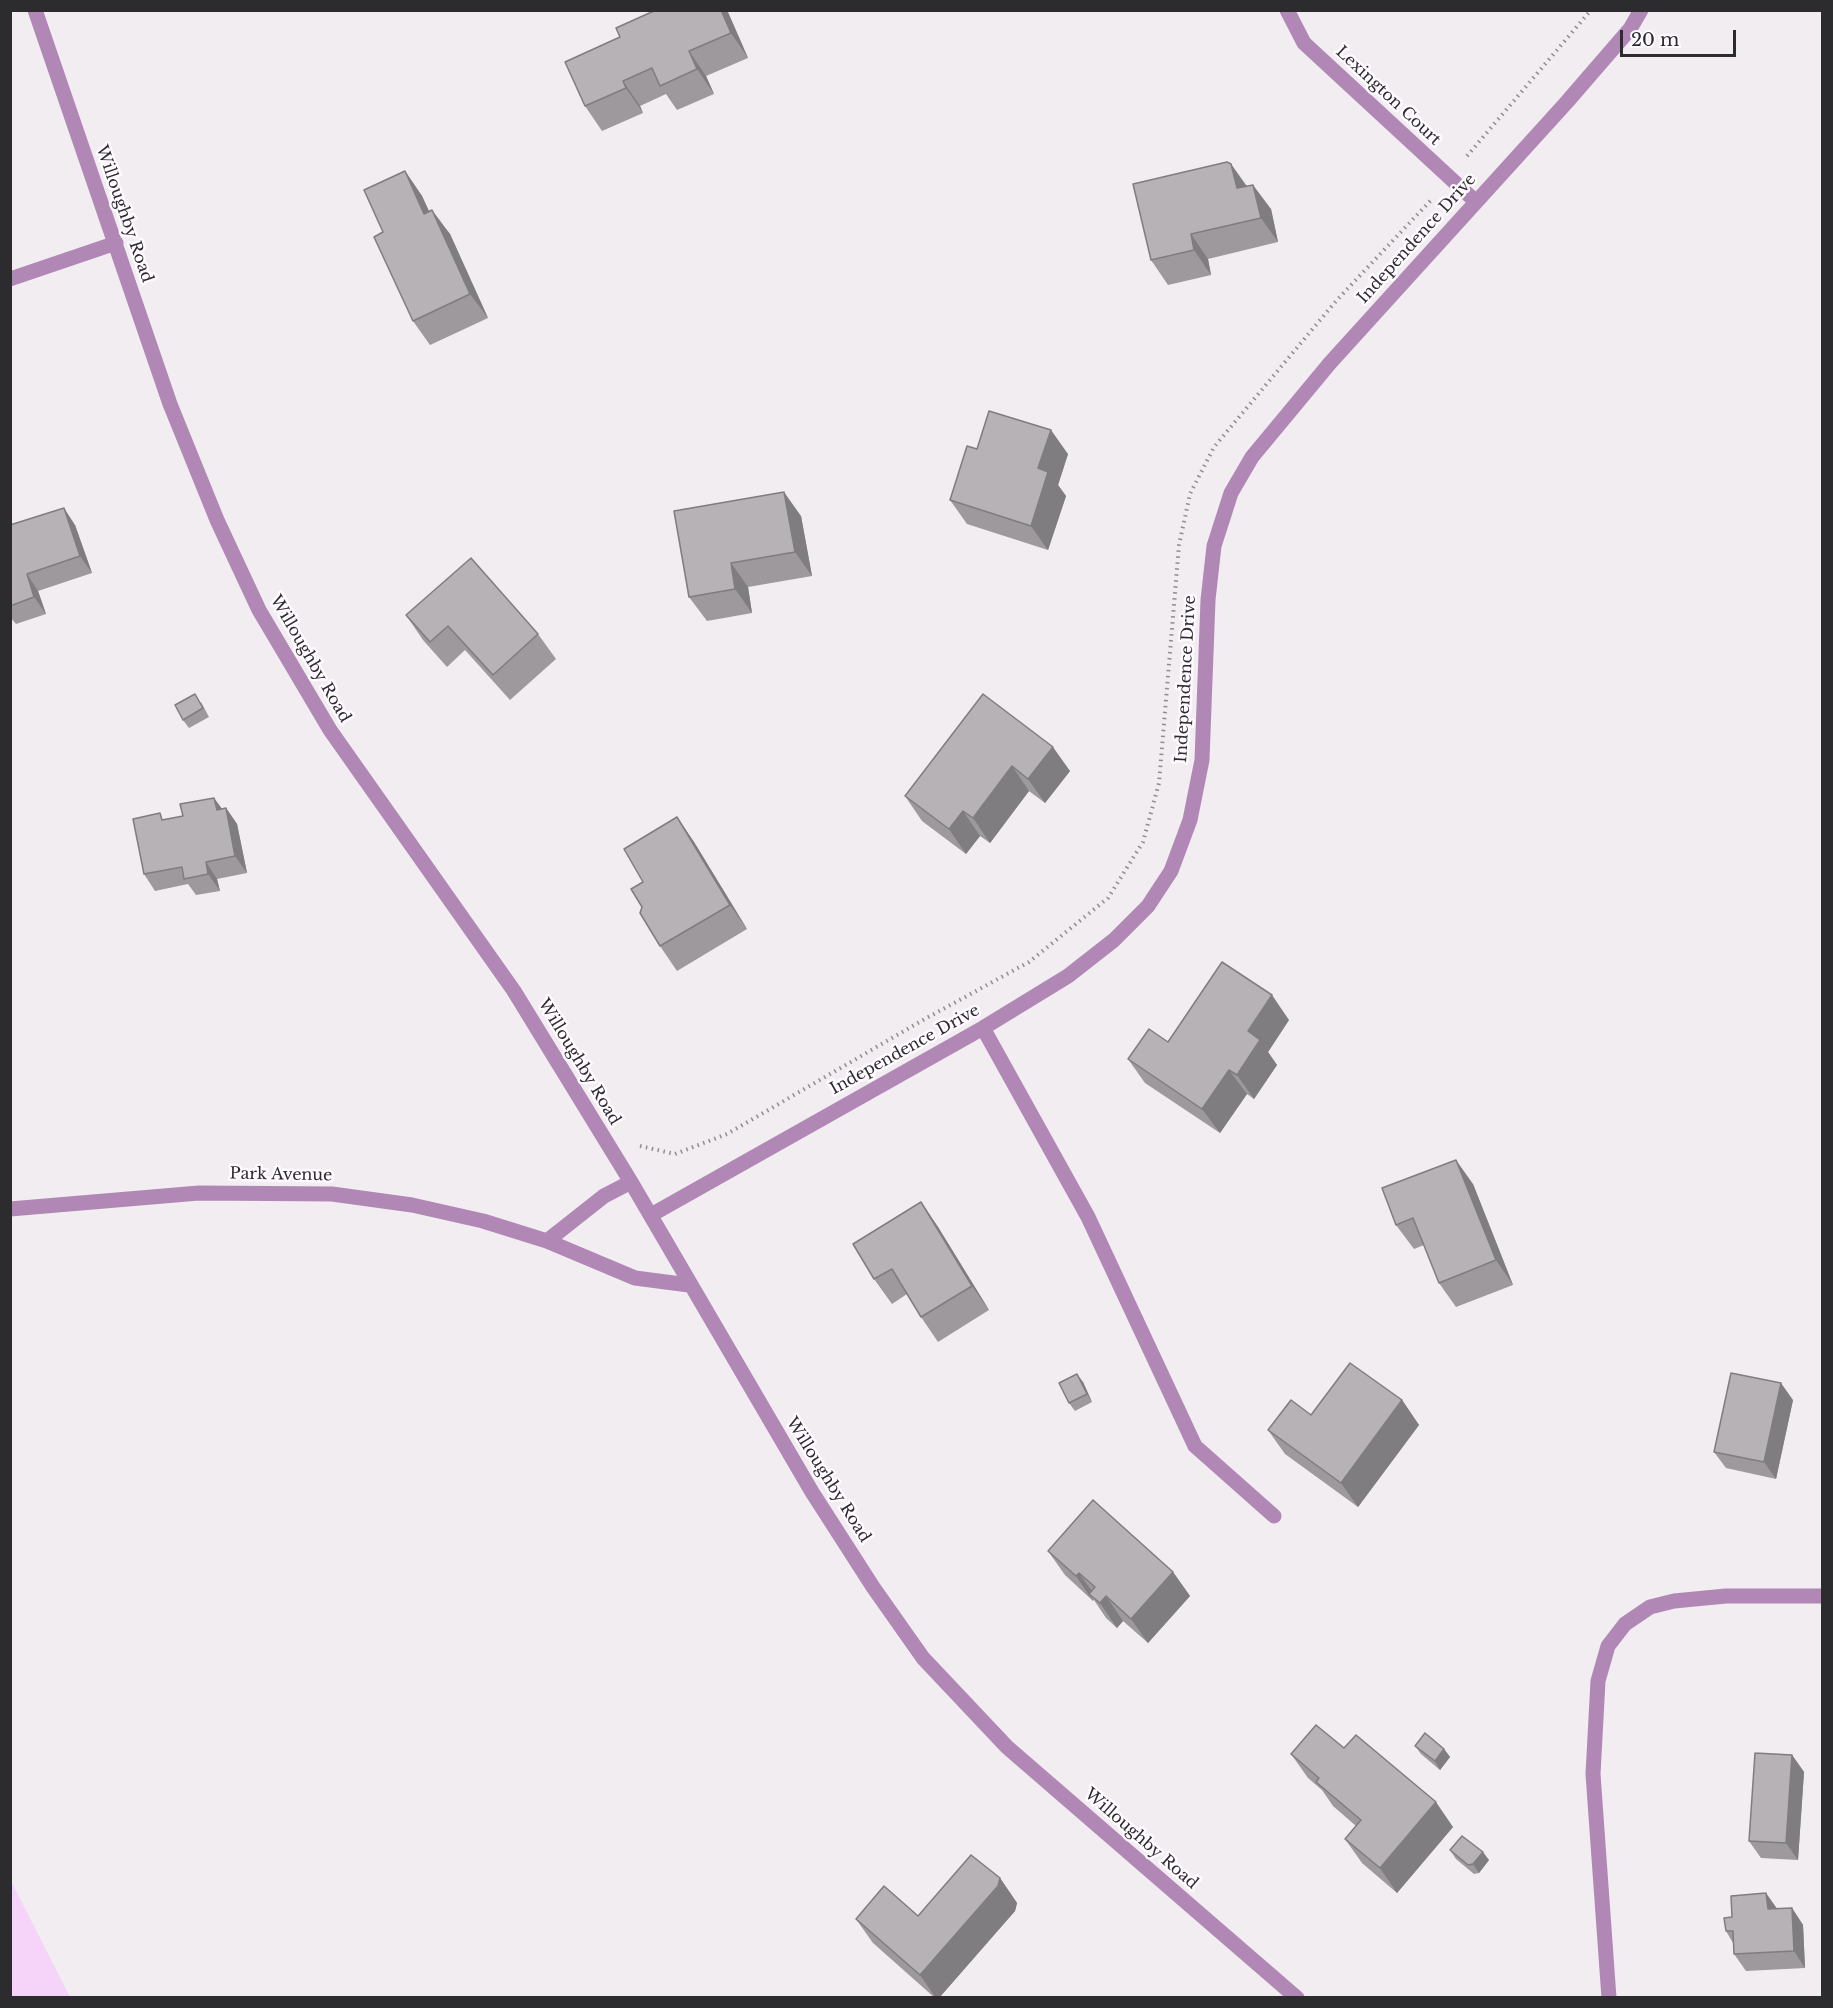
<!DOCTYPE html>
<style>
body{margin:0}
#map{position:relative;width:1833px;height:2008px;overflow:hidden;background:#f1edf1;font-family:"Libre Baskerville",serif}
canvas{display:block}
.frame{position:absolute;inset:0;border:12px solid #2c2b2d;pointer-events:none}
.scale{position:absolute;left:1620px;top:30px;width:116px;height:27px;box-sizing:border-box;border:3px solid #2c2b2d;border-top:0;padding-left:8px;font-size:18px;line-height:21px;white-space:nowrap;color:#2c2b2d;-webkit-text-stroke:4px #fefaff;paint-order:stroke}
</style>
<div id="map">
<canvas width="1833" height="2008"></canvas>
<div class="frame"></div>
<div class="scale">20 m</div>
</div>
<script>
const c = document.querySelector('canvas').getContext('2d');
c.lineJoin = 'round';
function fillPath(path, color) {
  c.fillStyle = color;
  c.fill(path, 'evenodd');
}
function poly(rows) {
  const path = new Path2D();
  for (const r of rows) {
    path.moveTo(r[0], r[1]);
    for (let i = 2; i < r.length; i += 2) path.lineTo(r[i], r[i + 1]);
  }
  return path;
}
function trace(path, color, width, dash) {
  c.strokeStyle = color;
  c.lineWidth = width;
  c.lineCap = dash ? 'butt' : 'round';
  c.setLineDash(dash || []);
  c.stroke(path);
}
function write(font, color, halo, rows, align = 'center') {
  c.font = font + ' "Libre Baskerville",serif';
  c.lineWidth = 5;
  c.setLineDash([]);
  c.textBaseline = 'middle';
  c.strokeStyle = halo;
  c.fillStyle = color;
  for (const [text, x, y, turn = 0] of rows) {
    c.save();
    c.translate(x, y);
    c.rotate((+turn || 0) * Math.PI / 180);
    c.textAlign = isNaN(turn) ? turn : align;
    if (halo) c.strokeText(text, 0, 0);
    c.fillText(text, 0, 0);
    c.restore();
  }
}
fillPath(poly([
 [11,1881,70,1997,11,1997]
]), '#f6d3f9');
trace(poly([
 [1467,156,1591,10],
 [640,1146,675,1154,727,1134,923,1020,1029,962,1108,898,1143,842,1159,783,1179,545,1190,494,1214,447,1336,301,1432,199]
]), '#908d90', 4, [1.5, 4.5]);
trace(poly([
 [35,10,170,404,217,520,259,610,330,730,514,991,631,1182,812,1492,873,1587,923,1658,1007,1747,1297,1998],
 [1287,10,1304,43,1475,201],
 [10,279,116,243],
 [983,1028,1088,1217,1195,1446,1274,1516],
 [10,1209,199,1193,332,1194,412,1205,483,1221,547,1241,635,1278,689,1285],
 [651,1215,983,1028,1068,976,1114,940,1148,906,1171,871,1190,820,1202,760,1208,600,1214,546,1231,493,1252,457,1330,363,1566,103,1630,29,1641,10],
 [547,1241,604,1196,631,1182],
 [1609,1998,1593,1774,1598,1681,1608,1646,1625,1624,1650,1607,1674,1601,1726,1596,1822,1596]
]), '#b188b5', 15);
fillPath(poly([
 [656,10,727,10,748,58,706,76,714,94,677,110,666,94,640,106,643,113,602,131,585,106,620,37],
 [1231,164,1247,186,1271,209,1278,242,1208,259,1211,275,1168,285,1151,260],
 [405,171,422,196,429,211,450,234,488,318,430,345,413,321,383,232],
 [977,449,1068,454,1058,485,1066,496,1048,550,967,524,950,500],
 [674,511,801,516,812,576,748,587,752,613,707,621,689,597],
 [10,525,75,525,92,573,38,591,46,614,16,624,10,617],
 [406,615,538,634,556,659,510,700,465,650,447,667,423,640],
 [983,694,1070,771,1045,803,1029,791,990,843,980,836,966,854,922,821,905,796],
 [201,702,209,717,189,728,183,720],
 [226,808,237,824,247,873,217,879,220,891,196,895,188,884,155,891,144,874,165,820],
 [677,817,694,842,747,929,677,971,660,946,642,907,643,882],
 [1289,1020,1268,1052,1277,1065,1254,1099,1247,1094,1220,1133,1145,1083,1128,1059,1168,1042],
 [1473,1184,1513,1285,1456,1307,1439,1283,1424,1245,1414,1249,1396,1225],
 [921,1202,938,1227,989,1310,938,1342,921,1317,907,1294,892,1304,874,1279],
 [1083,1382,1092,1402,1075,1411,1069,1403],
 [1402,1400,1419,1425,1358,1507,1285,1454,1268,1430,1311,1415],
 [1793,1400,1776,1479,1726,1468,1714,1452],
 [1048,1551,1173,1572,1190,1596,1148,1643,1123,1621,1117,1628,1106,1618,1094,1600,1093,1601,1065,1575],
 [1415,1746,1444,1749,1450,1757,1440,1770,1421,1754],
 [1344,1748,1453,1827,1397,1893,1362,1863,1345,1839,1356,1826,1333,1806,1322,1790,1308,1778,1291,1754],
 [1792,1755,1804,1772,1798,1860,1761,1858,1749,1841],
 [1450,1850,1489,1860,1479,1873,1474,1874,1456,1859],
 [1000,1878,1017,1903,1015,1911,939,1998,935,1998,873,1943,856,1919,918,1916],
 [1792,1908,1803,1925,1805,1968,1746,1971,1734,1954,1733,1943,1726,1931,1777,1909]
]), '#9d999d');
fillPath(poly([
 [721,10,727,10,748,58,731,33],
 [689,51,706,76,714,94,697,69],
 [623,81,640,106,643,113,626,88],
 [1231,164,1248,189,1237,188],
 [405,171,422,196,441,238,424,214],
 [1253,185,1271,209,1278,242,1261,218],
 [432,210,450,234,488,318,470,294],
 [1191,234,1208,259,1211,275,1194,250],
 [1051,430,1068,454,1058,485,1066,496,1048,550,1031,526,1038,468],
 [784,492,801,516,812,576,795,552],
 [64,508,75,525,92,573,80,556],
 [731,563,748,587,752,613,735,589],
 [27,574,38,591,46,614,34,597],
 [1053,747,1070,771,1045,803,1028,779],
 [1012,766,1029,791,990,843,973,818],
 [214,798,226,814,217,810],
 [226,808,237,824,247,873,235,856],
 [963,811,980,836,966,854,949,829],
 [677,817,694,842,747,929,730,905],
 [206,862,217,879,220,891,208,874],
 [1272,995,1289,1020,1268,1052,1277,1065,1254,1099,1237,1075,1248,1031],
 [1229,1070,1247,1094,1220,1133,1202,1109],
 [1456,1160,1473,1184,1513,1285,1496,1260],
 [921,1202,938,1227,989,1310,972,1286],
 [1077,1374,1083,1382,1092,1402,1087,1394],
 [1781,1383,1793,1400,1776,1479,1764,1462],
 [1402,1400,1419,1425,1358,1507,1341,1483],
 [1173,1572,1190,1596,1148,1643,1131,1619],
 [1079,1573,1096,1597,1089,1594,1093,1601,1076,1576],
 [1106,1596,1123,1621,1117,1628,1100,1603],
 [1444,1749,1450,1757,1440,1770,1435,1761],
 [1792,1755,1804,1772,1798,1860,1786,1843],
 [1436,1802,1453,1827,1397,1893,1380,1868],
 [1483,1852,1489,1860,1479,1873,1473,1864],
 [1000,1878,1017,1903,1015,1911,939,1998,936,1998,920,1975],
 [1766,1893,1778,1910,1768,1909],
 [1792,1908,1803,1925,1805,1968,1794,1951]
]), '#7f7d7f');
const building = poly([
 [656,10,721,10,731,33,689,51,697,69,660,86,652,68,623,81,626,88,585,106,565,62,620,37,616,28,656,10],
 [1227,162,1231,164,1237,188,1253,185,1261,218,1191,234,1194,250,1151,260,1133,184,1227,162],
 [405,171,424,214,432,210,470,294,413,321,374,237,383,232,364,190,405,171],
 [989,411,1051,430,1038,468,1048,472,1031,526,950,500,967,446,977,449,989,411],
 [784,492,795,552,731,563,735,589,689,597,674,511,784,492],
 [64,508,80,556,27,574,34,597,10,606,10,525,64,508],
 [471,558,538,634,493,675,448,626,430,642,406,615,471,558],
 [195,694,203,708,183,720,175,705,195,694],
 [983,694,1053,747,1028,779,1012,766,973,818,963,811,949,829,905,796,983,694],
 [214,798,217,810,226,808,235,856,206,862,208,874,184,879,182,867,144,874,133,819,160,813,162,820,183,816,180,804,214,798],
 [677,817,730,905,660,946,640,913,642,907,631,889,643,882,624,849,677,817],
 [1222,962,1272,995,1248,1031,1260,1040,1237,1075,1229,1070,1202,1109,1128,1059,1149,1029,1168,1042,1222,962],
 [1456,1160,1496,1260,1439,1283,1413,1218,1396,1225,1382,1188,1456,1160],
 [921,1202,972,1286,921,1317,892,1269,874,1279,853,1244,921,1202],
 [1350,1363,1402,1400,1341,1483,1268,1430,1291,1400,1311,1415,1350,1363],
 [1731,1373,1781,1383,1764,1462,1714,1452,1731,1373],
 [1077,1374,1087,1394,1069,1403,1059,1383,1077,1374],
 [1093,1500,1173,1572,1131,1619,1106,1596,1100,1603,1089,1594,1095,1587,1079,1573,1076,1576,1048,1551,1093,1500],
 [1316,1725,1344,1748,1356,1735,1436,1802,1380,1868,1345,1839,1361,1820,1316,1782,1319,1778,1291,1754,1316,1725],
 [1425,1733,1444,1749,1435,1761,1415,1746,1425,1733],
 [1755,1753,1792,1755,1786,1843,1749,1841,1755,1753],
 [1462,1836,1483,1852,1473,1864,1468,1865,1450,1850,1462,1836],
 [971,1855,1000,1878,998,1886,920,1975,856,1919,884,1886,918,1916,971,1855],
 [1766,1893,1768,1909,1792,1908,1794,1951,1734,1954,1733,1931,1726,1931,1724,1918,1732,1917,1731,1896,1766,1893]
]);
fillPath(building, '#b6b2b6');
trace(building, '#7f7d7f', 1.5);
write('16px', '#2c2b2d', '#fefaff', [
 ["Lexington Court",1388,96,43],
 ["Willoughby Road",124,214,71],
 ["Independence Drive",1417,239,-48],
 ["Willoughby Road",310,659,60],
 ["Independence Drive",1186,679,-87],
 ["Independence Drive",905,1050,-29],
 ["Willoughby Road",579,1062,59],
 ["Park Avenue",281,1175,1],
 ["Willoughby Road",828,1480,58],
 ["Willoughby Road",1141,1839,41]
]);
</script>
